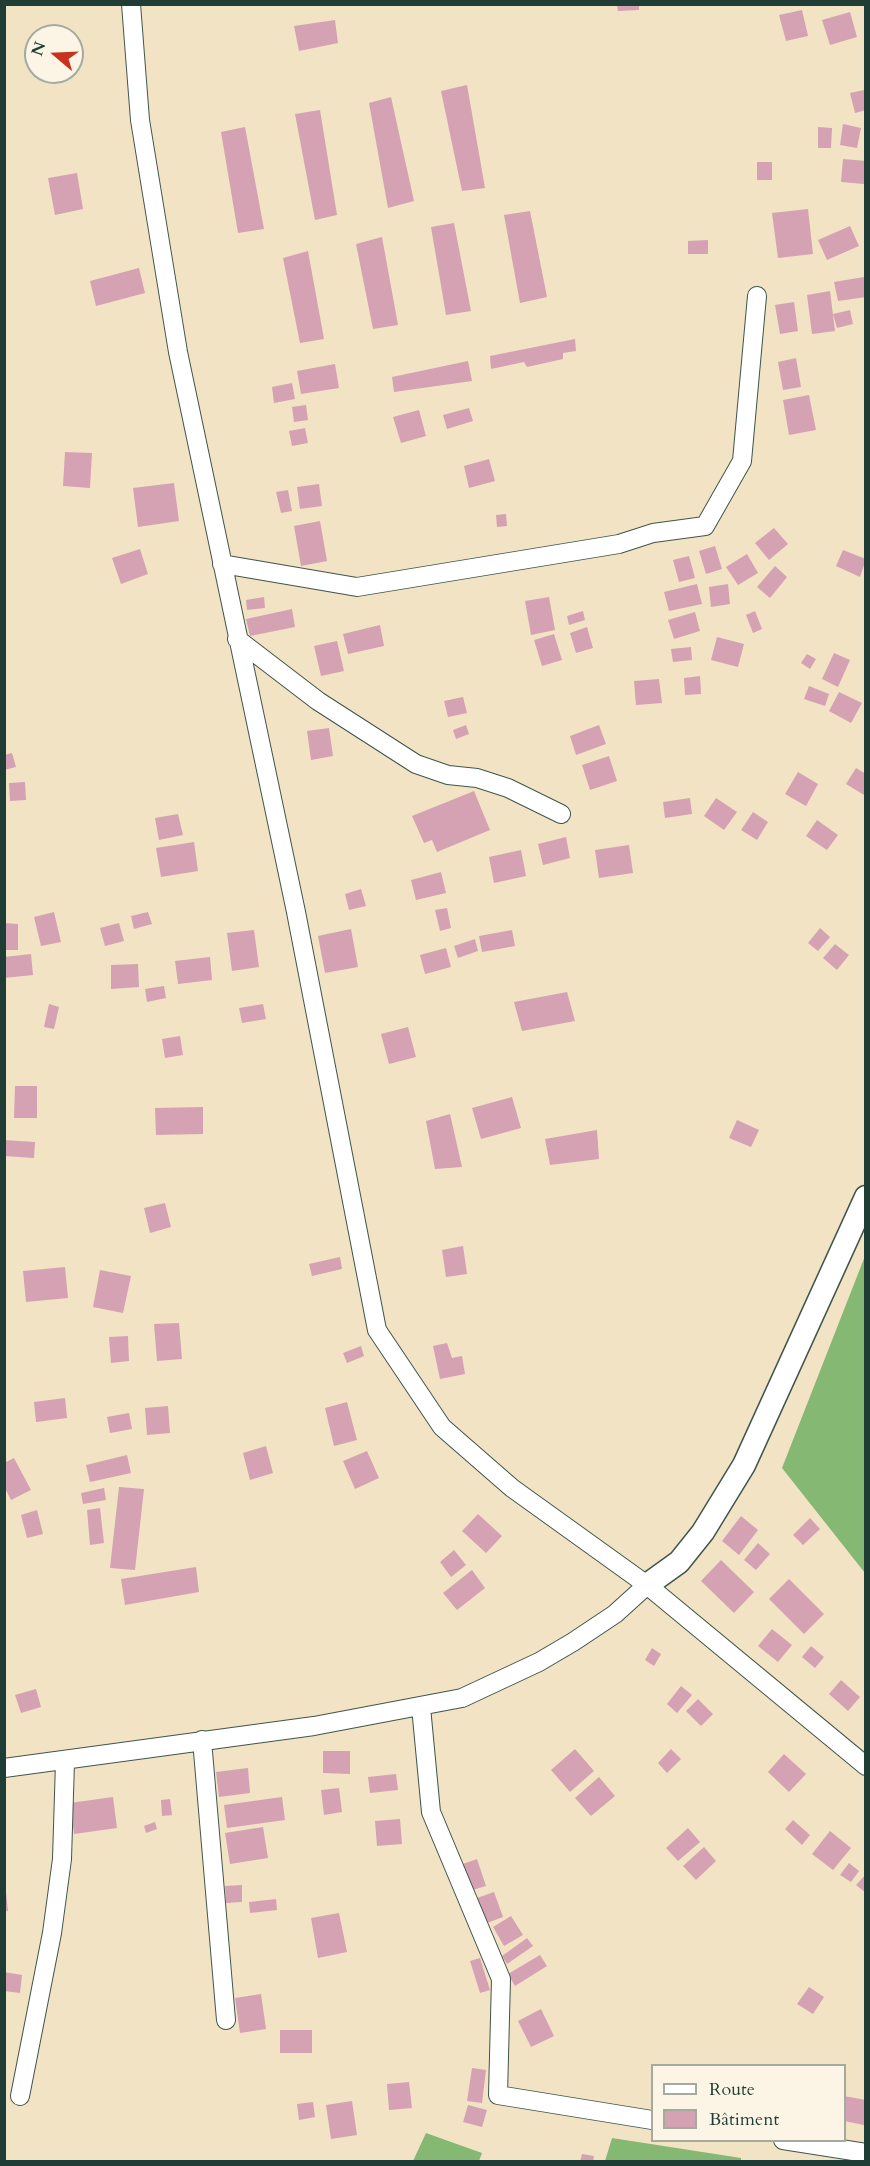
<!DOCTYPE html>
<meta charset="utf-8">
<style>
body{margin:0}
#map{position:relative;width:870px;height:2166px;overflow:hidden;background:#f2e3c5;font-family:Cardo,serif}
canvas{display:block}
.frame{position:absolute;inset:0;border:6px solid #1f3d34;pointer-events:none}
.legend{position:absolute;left:651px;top:2064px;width:195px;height:78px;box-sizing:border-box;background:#fcf5e5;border:2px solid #a4ab9e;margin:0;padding:8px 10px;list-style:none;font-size:18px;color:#1f3d34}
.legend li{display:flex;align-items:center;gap:12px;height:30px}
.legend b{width:30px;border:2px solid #a4ab9e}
.north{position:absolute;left:24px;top:24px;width:60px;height:60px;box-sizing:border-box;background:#fcf5e5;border:2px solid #a4ab9e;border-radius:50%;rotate:289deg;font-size:16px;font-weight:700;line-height:24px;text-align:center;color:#1f3d34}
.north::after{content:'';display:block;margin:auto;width:21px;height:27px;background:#c8321e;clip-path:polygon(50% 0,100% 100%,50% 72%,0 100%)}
</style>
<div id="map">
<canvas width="870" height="2166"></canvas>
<div class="frame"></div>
<ul class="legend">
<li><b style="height:8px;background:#fff"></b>Route</li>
<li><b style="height:16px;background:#d4a2b3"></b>Bâtiment</li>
</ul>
<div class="north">N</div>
</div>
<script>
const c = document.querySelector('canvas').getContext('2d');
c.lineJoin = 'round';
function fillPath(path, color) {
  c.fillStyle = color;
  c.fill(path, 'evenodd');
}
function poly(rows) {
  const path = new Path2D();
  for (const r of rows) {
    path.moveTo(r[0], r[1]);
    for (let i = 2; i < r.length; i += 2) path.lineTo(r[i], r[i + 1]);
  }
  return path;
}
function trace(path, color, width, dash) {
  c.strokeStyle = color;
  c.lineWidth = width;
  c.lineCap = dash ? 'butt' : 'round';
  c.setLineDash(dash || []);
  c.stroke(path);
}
fillPath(poly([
 [865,1256,865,1573,782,1468],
 [426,2133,482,2153,479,2161,413,2161],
 [612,2138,741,2158,741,2161,605,2161]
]), '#85b873');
fillPath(poly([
 [617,5,639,5,639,10,618,11],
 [802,10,808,36,786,41,779,15],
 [850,12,857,37,830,45,822,20],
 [335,20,338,43,299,51,294,26],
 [467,85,485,188,462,191,441,91],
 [864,90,866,110,855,113,850,93],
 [391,97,414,201,388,208,369,103],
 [320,110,337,215,315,220,295,114],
 [843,124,861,128,857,148,840,145],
 [245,127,264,229,238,233,221,132],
 [818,127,832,128,831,148,818,148],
 [843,159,866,161,864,184,841,182],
 [757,162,772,162,772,180,757,180],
 [77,173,83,209,55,215,48,178],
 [808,209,813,254,778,258,772,213],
 [530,211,547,297,520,303,504,215],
 [454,223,471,311,446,315,431,227],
 [850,226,859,246,827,260,818,240],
 [382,237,398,325,373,329,356,244],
 [708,240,708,254,688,254,688,241],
 [308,251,324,339,300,343,283,258],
 [139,268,145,293,96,306,90,281],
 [864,277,866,297,838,301,834,282],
 [830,291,835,331,812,334,807,295],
 [794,302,798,331,780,334,775,305],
 [850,310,853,324,837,328,833,314],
 [575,339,576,351,563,353,563,359,527,367,524,362,491,369,490,356],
 [796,358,801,387,783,390,778,362],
 [468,361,472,381,394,392,392,377],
 [335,364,339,388,301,394,297,371],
 [292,383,295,399,274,403,272,387],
 [809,395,816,430,789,435,783,400],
 [306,405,308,420,294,422,292,407],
 [469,408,473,421,447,429,443,415],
 [419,410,426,436,401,443,393,417],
 [305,428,308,443,292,446,289,431],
 [65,452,92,453,90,488,63,486],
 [489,459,495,481,469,488,464,466],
 [174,483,179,521,138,527,133,488],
 [319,484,322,506,300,509,297,487],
 [288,490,292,511,281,513,276,492],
 [506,514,507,526,497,527,496,515],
 [320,521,327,561,301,566,294,526],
 [774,528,788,544,769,560,755,543],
 [715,546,722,569,706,574,699,551],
 [140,549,148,574,121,584,112,558],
 [843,550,866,559,860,577,836,566],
 [747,554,758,573,738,585,726,567],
 [689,556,695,578,679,582,673,560],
 [775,566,787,577,770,598,757,587],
 [697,584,702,604,669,611,664,592],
 [728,584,730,604,711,607,709,587],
 [264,597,265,608,247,610,246,600],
 [549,597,555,630,531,635,525,601],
 [292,609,295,627,250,636,246,619],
 [583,611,585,620,569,625,567,616],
 [755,611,762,629,753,633,746,615],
 [695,612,700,631,674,639,668,620],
 [380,625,384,646,348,654,343,634],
 [587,627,593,648,576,653,570,633],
 [554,634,562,660,542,666,534,640],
 [717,637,744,644,738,667,711,660],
 [337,641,344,671,321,676,314,646],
 [691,647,692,660,673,662,671,649],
 [834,653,850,660,838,687,822,679],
 [807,654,816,659,810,669,801,663],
 [700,676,701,694,685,695,684,678],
 [659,679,662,703,636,705,634,681],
 [809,686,829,694,825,706,804,699],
 [839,692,862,703,851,723,829,711],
 [463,697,467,713,448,717,444,701],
 [466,725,469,734,456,739,453,730],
 [599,725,606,744,576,755,570,736],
 [329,728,333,756,311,760,307,731],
 [12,753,16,767,4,770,4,755],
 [609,756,617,781,590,790,582,765],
 [856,768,866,774,864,795,846,784],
 [798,772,818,784,806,806,785,794],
 [25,782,26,800,10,801,9,783],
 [474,791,490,830,437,852,432,840,424,843,412,816],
 [690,798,692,814,665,818,663,802],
 [716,798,737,812,724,830,704,816],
 [753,812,768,822,757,840,741,830],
 [178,814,183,835,159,840,155,818],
 [817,820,838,835,827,850,806,836],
 [566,837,570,858,543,865,538,844],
 [194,842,198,871,161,877,156,848],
 [629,845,633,873,599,878,595,850],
 [521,850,526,876,494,883,489,857],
 [441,872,446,893,416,900,411,880],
 [361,889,366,906,349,910,345,894],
 [447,908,451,928,440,931,435,910],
 [54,912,61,942,41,946,34,917],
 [148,912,152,924,134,929,131,916],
 [4,923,18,924,18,950,4,950],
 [119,923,124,941,105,946,100,928],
 [820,928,830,937,818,951,808,943],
 [351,929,358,967,325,973,318,936],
 [254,930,259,967,232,971,227,933],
 [512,930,515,946,482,952,479,936],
 [475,939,478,951,458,958,454,946],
 [835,944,849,955,837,970,823,958],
 [446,948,451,967,425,974,420,955],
 [31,954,33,975,4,978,4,957],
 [210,957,212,980,178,984,175,961],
 [138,964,139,987,111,989,111,965],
 [164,986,166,998,147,1002,145,989],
 [567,992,575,1021,522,1031,514,1002],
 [49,1004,59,1007,54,1029,44,1027],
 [263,1004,266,1019,242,1023,239,1008],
 [408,1027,416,1057,389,1064,381,1034],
 [180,1036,183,1055,165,1058,162,1039],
 [15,1086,37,1086,37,1118,14,1118],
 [512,1097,521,1128,481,1139,472,1108],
 [203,1107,203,1134,156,1135,155,1108],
 [450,1114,462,1167,435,1169,426,1121],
 [737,1120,759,1130,751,1147,729,1138],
 [597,1130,599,1159,550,1165,545,1139],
 [4,1140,35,1142,34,1158,4,1156],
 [165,1203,171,1227,150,1233,144,1208],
 [463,1246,467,1274,446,1277,442,1250],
 [340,1257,342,1269,312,1276,309,1264],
 [65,1267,68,1298,26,1302,23,1271],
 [100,1270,131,1276,123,1313,93,1307],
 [179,1323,182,1359,157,1361,154,1324],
 [128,1336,129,1361,111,1363,109,1337],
 [447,1343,452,1358,462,1356,465,1374,440,1379,433,1346],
 [361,1346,364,1356,347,1363,343,1353],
 [65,1398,67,1418,36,1422,34,1402],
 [347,1402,357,1440,334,1446,325,1408],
 [168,1406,170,1433,147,1435,145,1408],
 [129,1413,132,1429,110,1433,107,1417],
 [266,1446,273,1473,250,1480,243,1453],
 [367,1451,379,1478,355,1489,343,1461],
 [127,1455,131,1473,90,1482,86,1465],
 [14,1458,31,1490,11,1500,4,1486,4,1463],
 [119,1487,144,1489,135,1570,110,1568],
 [104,1488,106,1500,83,1504,81,1493],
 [100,1508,104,1543,90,1545,87,1510],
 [37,1510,43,1534,27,1538,21,1515],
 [478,1514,502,1536,486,1553,462,1531],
 [741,1516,758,1530,739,1555,722,1541],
 [810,1518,820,1529,803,1545,793,1535],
 [758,1543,770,1554,756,1570,744,1560],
 [454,1550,466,1565,451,1577,440,1562],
 [721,1560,754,1592,734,1613,701,1581],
 [196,1567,199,1592,125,1605,121,1579],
 [472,1570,485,1588,457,1610,443,1593],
 [789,1579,824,1614,804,1634,769,1599],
 [772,1629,792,1645,778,1662,758,1646],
 [811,1646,824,1657,815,1668,802,1657],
 [652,1648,661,1654,654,1666,645,1660],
 [841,1680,860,1697,848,1711,829,1694],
 [681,1686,692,1695,677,1713,667,1704],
 [36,1689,41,1707,21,1713,15,1695],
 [698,1699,713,1714,701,1726,686,1711],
 [575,1749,594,1771,570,1792,551,1770],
 [671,1749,681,1759,667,1773,658,1763],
 [323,1751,350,1751,350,1774,323,1773],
 [784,1754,806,1774,789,1792,768,1772],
 [248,1768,250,1793,219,1797,216,1772],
 [396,1774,398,1790,370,1793,368,1777],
 [599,1777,615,1796,591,1816,575,1798],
 [339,1788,342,1812,324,1815,321,1790],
 [113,1797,117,1828,74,1834,70,1803],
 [282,1797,285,1820,227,1828,224,1805],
 [170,1799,172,1815,162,1816,161,1800],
 [400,1819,402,1844,377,1846,375,1821],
 [793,1820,810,1835,802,1845,785,1829],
 [155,1822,157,1829,146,1833,144,1826],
 [263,1827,268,1858,230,1864,225,1833],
 [688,1828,700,1842,678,1861,666,1848],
 [830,1831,851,1848,833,1870,812,1854],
 [704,1847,716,1861,696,1880,683,1866],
 [477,1859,486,1886,469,1891,460,1865],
 [849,1863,859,1871,851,1882,840,1875],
 [866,1874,866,1893,856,1885],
 [242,1885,242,1902,226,1903,225,1886],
 [4,1892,6,1892,8,1911,4,1911],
 [494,1892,503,1917,487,1923,477,1898],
 [276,1899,277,1910,250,1913,249,1902],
 [339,1913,347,1952,318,1958,311,1918],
 [511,1916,523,1935,504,1946,493,1927],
 [527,1938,533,1946,507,1964,502,1956],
 [540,1955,547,1966,515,1986,508,1974],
 [480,1958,490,1990,480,1993,470,1961],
 [4,1972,22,1975,20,1993,4,1991],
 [809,1987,824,1997,813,2014,797,2004],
 [261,1994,266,2029,240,2033,235,1998],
 [541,2009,554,2036,531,2047,518,2021],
 [280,2030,312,2030,312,2053,280,2053],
 [472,2068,486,2070,482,2103,467,2101],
 [409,2082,412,2108,389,2110,387,2084],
 [844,2096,866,2100,864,2125,844,2121],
 [352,2101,357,2135,331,2139,326,2105],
 [313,2102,315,2117,299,2120,297,2104],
 [468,2105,487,2110,482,2127,463,2122],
 [582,2154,594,2156,593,2162,580,2162]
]), '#d4a2b3');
const minor = poly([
 [131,4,140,120,178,352,296,912,377,1330,442,1427,512,1488,647,1585,866,1766],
 [222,564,357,587,619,544,653,533,705,526,742,461,757,296],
 [237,639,318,701,416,764,448,775,477,778,508,788,561,814],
 [421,1707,431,1812,501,1979,498,2095,652,2120],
 [202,1740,226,2020],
 [4,1768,314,1726,462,1698,539,1662,573,1642,615,1614,647,1585],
 [20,2096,52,1933,62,1859,65,1762],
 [783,2140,866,2153]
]);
const tertiary = poly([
 [647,1585,679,1562,703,1532,744,1465,866,1197]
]);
trace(minor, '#3f564a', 20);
trace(tertiary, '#3f564a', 25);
trace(minor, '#fff', 18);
trace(tertiary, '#fff', 22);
</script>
